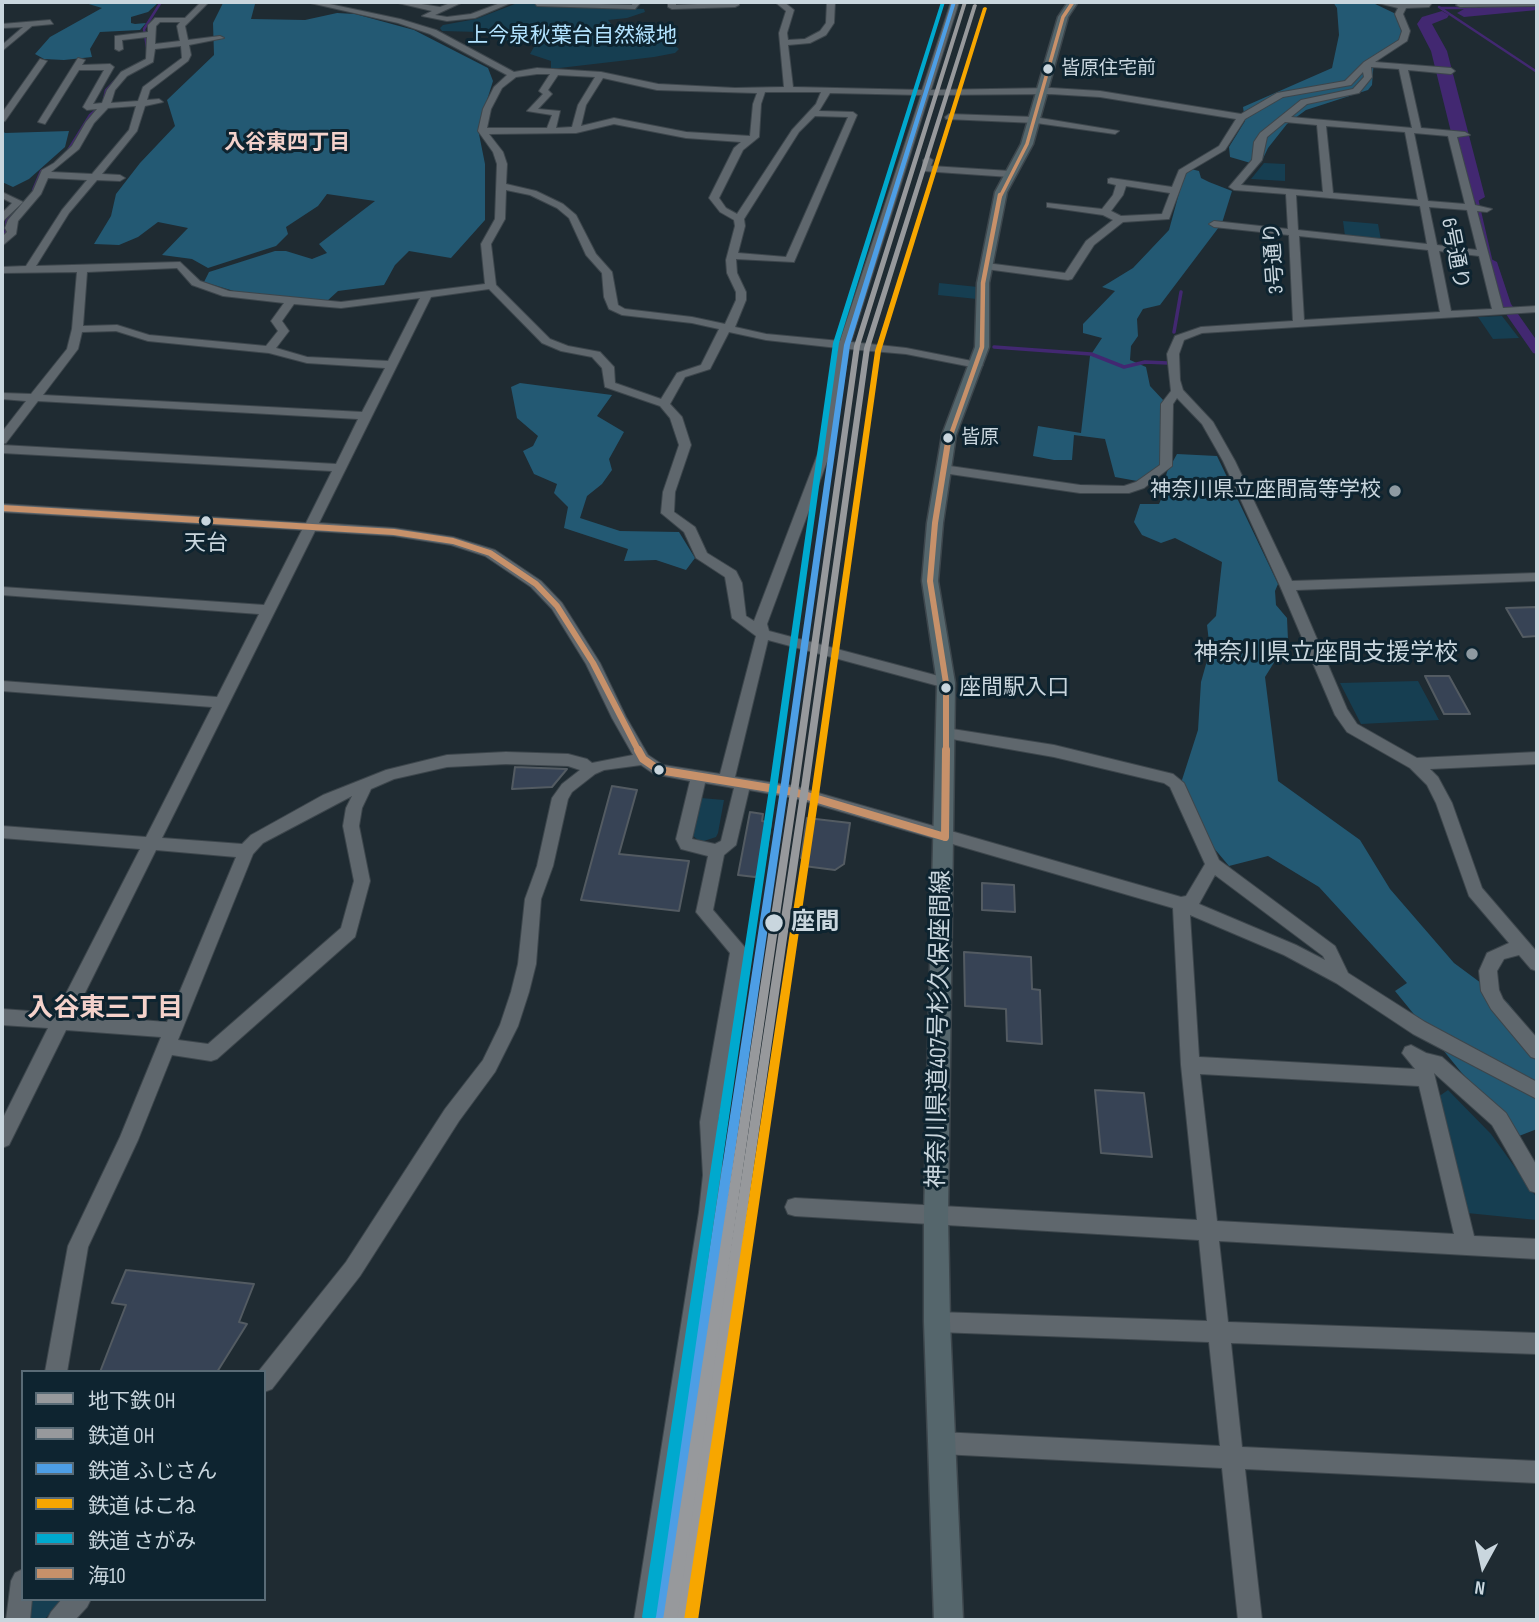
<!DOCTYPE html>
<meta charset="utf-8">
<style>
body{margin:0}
#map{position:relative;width:1539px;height:1622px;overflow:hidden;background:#1f2b32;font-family:"Sofia Sans Condensed","Noto Sans JP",sans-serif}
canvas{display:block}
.frame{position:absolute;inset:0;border:4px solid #c9d6de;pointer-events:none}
.legend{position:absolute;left:21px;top:1370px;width:245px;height:231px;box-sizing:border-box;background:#0e2430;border:2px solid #596b76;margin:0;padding:9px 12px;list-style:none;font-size:21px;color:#c9d6de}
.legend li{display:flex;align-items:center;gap:14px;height:35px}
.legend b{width:35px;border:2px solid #596b76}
.north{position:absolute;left:1448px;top:1531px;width:70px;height:70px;-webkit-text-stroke:5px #0e2430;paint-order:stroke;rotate:188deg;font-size:19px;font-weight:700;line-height:28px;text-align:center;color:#c9d6de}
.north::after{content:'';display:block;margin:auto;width:24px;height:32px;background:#c9d6de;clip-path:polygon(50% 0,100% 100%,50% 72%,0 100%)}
</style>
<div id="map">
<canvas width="1539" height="1622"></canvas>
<div class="frame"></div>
<ul class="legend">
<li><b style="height:9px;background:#97999c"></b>地下鉄 OH</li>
<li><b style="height:9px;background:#97999c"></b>鉄道 OH</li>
<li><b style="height:9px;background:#4d9ee5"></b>鉄道 ふじさん</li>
<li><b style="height:9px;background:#f7a600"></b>鉄道 はこね</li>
<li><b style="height:9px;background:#00a9ce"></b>鉄道 さがみ</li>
<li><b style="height:9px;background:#c7916a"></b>海10</li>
</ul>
<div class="north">N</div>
</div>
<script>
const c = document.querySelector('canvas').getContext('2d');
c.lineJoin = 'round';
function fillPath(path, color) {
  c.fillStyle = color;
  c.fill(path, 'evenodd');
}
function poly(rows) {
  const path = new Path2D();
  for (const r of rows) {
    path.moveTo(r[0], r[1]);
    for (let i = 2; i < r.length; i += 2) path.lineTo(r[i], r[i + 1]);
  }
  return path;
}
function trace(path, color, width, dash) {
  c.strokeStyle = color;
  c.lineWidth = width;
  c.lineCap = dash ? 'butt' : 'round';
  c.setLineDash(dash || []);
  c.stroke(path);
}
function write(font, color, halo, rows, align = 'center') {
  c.font = font + ' "Sofia Sans Condensed","Noto Sans JP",sans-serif';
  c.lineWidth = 6;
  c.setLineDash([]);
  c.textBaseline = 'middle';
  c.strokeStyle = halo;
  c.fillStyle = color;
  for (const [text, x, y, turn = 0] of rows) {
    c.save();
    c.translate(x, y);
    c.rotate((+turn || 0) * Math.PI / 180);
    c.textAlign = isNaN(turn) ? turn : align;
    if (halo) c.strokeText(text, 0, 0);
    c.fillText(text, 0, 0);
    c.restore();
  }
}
fillPath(poly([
 [520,2,536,2,536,5,644,9,645,12,627,18,608,20,612,25,601,28,632,31,637,38,673,44,679,49,675,53,654,57,551,69,551,61,530,54,535,45,493,39,479,32,442,31,440,28,443,25,476,19],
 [1264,163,1285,164,1285,181,1251,179],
 [1343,221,1378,224,1381,240,1345,236],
 [939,283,978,287,977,299,938,295],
 [1502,316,1519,338,1493,339,1478,317],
 [1418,681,1439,720,1361,724,1340,683],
 [701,798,724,800,718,833,716,837,704,841,699,841,692,835],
 [1448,1090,1491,1134,1537,1198,1537,1220,1467,1213,1438,1097],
 [28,1599,63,1599,44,1620,24,1620]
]), '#163e51');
fillPath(poly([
 [82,2,159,2,148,12,131,17,131,23,135,24,146,23,140,30,100,32,90,49,92,57,64,60,44,59,35,54,50,37,102,8],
 [1333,2,1371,2,1394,13,1405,19,1408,40,1374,59,1372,85,1368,90,1306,110,1287,124,1268,148,1261,163,1254,164,1230,157,1229,147,1245,121,1243,107,1332,68,1339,35,1337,8],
 [223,3,255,4,251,19,305,20,337,13,355,14,414,30,488,68,493,81,478,129,485,164,485,220,451,258,409,251,395,265,384,285,338,291,326,302,237,292,204,282,209,272,275,251,286,251,312,259,327,253,319,244,375,201,327,194,318,206,286,227,288,234,276,246,208,268,192,259,162,255,188,228,158,222,138,237,119,245,94,244,111,216,116,194,140,163,175,126,167,100,214,55,213,23],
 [2,130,5,133,69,131,65,147,29,179,13,187,2,182],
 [1191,169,1199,171,1201,178,1209,182,1232,191,1222,223,1160,305,1143,309,1137,319,1138,336,1131,346,1130,360,1146,367,1150,386,1164,401,1167,463,1137,481,1115,477,1105,439,1074,435,1072,460,1054,460,1033,456,1038,426,1081,433,1090,356,1102,338,1083,333,1083,324,1115,291,1102,287,1133,268,1169,230,1184,175],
 [520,383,612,395,597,416,624,432,609,459,612,470,602,484,587,496,580,518,620,531,679,532,695,558,686,570,656,560,624,561,628,549,564,528,568,507,554,493,557,484,534,474,523,451,533,446,538,436,517,418,511,387],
 [1177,454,1217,456,1278,584,1275,591,1276,605,1287,618,1288,640,1265,677,1278,781,1360,840,1390,889,1454,963,1508,1003,1537,1040,1537,1129,1519,1136,1461,1072,1395,991,1407,983,1319,887,1268,856,1229,866,1197,828,1181,783,1198,730,1201,682,1210,650,1207,625,1216,616,1222,562,1175,538,1161,543,1142,535,1134,522,1140,504,1159,504,1167,486,1164,483,1167,472]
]), '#235973');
trace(poly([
 [1439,7,1537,72],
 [1441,8,1476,8,1482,11],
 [147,47,144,29,161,2],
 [67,152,90,115,103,104,106,90,124,71],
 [33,190,41,171,45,169]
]), '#422871', 2.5);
trace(poly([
 [1476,197,1491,262],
 [2,237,6,233,7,221,12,216],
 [1174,332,1181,292],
 [994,347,1091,354,1124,367,1145,362,1168,363,1170,360]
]), '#422871', 3.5);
fillPath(poly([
 [1491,259,1497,262,1511,304,1537,341,1537,354,1533,353,1499,304,1485,262,1491,259]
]), '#422871');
fillPath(poly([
 [1537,2,1537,10,1464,17,1457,13,1464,9,1537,2],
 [1442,11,1449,15,1447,18,1432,24,1447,51,1485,197,1476,202,1467,197,1431,51,1417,24,1422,17,1442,11]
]), '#422871');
const building = poly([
 [1537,607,1537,636,1523,637,1506,608,1537,607],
 [1425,676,1449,676,1470,714,1444,714,1425,676],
 [515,767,567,769,552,787,512,789,515,767],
 [612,786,637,790,619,854,689,861,679,911,581,900,612,786],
 [750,812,763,814,762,821,771,823,763,873,755,877,738,875,750,812],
 [807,818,850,823,844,864,835,870,804,866,805,858,801,858,807,818],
 [982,883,1014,885,1015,912,982,910,982,883],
 [964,952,1031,957,1032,989,1040,990,1042,1044,1007,1041,1006,1009,965,1006,964,952],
 [1095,1090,1144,1093,1152,1157,1101,1153,1095,1090],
 [126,1270,254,1284,239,1322,247,1324,217,1372,100,1372,126,1305,112,1303,126,1270]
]);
fillPath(building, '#374355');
trace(building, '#535b62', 2);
const minor = poly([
 [201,2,209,2,185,26,188,40,220,36,224,38,189,45,191,55,188,61,150,90,147,100,159,99,163,102,145,106,137,131,102,174,120,175,125,178,120,181,97,180,69,213,36,266,180,262,200,281,229,291,341,302,485,284,481,244,495,219,497,164,493,152,478,131,483,109,494,87,507,75,430,34,398,23,306,2,320,2,400,19,436,30,514,72,537,68,601,72,658,84,735,88,784,87,779,33,786,11,775,2,784,2,794,10,787,33,788,40,805,39,820,31,826,23,827,2,835,2,834,23,826,35,810,43,788,45,793,87,922,90,951,2,959,2,931,90,1051,88,1100,91,1241,114,1277,93,1345,81,1364,62,1399,40,1402,31,1395,14,1398,8,1374,2,1432,3,1429,7,1406,8,1403,14,1410,31,1407,41,1375,62,1451,68,1455,71,1451,74,1408,70,1421,128,1465,132,1470,135,1457,137,1475,205,1492,209,1487,212,1477,211,1503,308,1537,306,1537,312,1202,333,1184,340,1179,354,1180,380,1183,390,1213,422,1235,461,1292,581,1537,573,1537,581,1296,590,1347,709,1357,724,1417,758,1537,752,1537,764,1430,769,1438,777,1452,803,1482,888,1537,952,1537,971,1531,969,1519,955,1504,959,1497,971,1499,990,1503,999,1537,1038,1537,1059,1531,1057,1491,1009,1481,991,1479,971,1487,953,1509,943,1469,896,1436,803,1427,785,1410,768,1347,732,1335,715,1280,586,1223,461,1202,424,1177,398,1173,404,1172,466,1144,488,1129,493,1080,493,943,473,937,469,943,465,1080,485,1124,486,1136,482,1160,465,1161,404,1171,391,1167,354,1175,336,1201,327,1293,321,1289,235,1214,227,1209,224,1214,221,1288,229,1286,194,1234,190,1229,187,1252,160,1254,142,1260,133,1301,100,1353,89,1364,77,1363,72,1351,85,1283,97,1245,119,1225,150,1186,173,1169,219,1123,222,1094,245,1072,279,1068,280,986,269,981,266,986,263,1065,273,1086,241,1113,220,1103,215,1047,207,1047,203,1102,209,1113,195,1116,185,1108,183,1108,179,1111,178,1172,187,1179,170,1219,146,1236,119,1100,97,1051,94,929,95,851,342,906,348,977,362,983,365,977,368,906,354,849,349,832,448,767,624,769,631,946,678,953,683,946,688,768,640,735,777,794,786,1181,897,1186,896,1205,864,1170,787,1164,783,1054,757,946,738,939,733,946,728,1054,745,1173,774,1184,783,1219,860,1335,946,1348,973,1425,1022,1537,1082,1537,1099,1413,1034,1336,983,1284,955,1190,915,1199,1057,1415,1069,1402,1053,1405,1047,1411,1045,1426,1053,1442,1057,1506,1113,1537,1166,1537,1193,1530,1191,1492,1125,1434,1073,1474,1236,1537,1239,1537,1259,1219,1241,1228,1322,1537,1333,1537,1354,1231,1343,1242,1447,1537,1461,1537,1483,1245,1469,1262,1620,1238,1620,1222,1468,941,1454,933,1451,930,1443,933,1435,941,1432,1220,1446,1209,1342,937,1332,930,1329,927,1322,930,1315,937,1312,1207,1321,1199,1240,795,1216,788,1214,785,1207,788,1200,795,1198,1197,1220,1181,1065,1173,908,794,798,749,790,736,845,724,855,713,910,748,951,718,1122,723,1175,719,1212,658,1620,634,1620,699,1212,703,1175,700,1122,730,953,696,912,708,856,681,849,676,839,690,781,654,774,641,765,604,770,595,774,572,792,568,799,553,866,541,899,536,964,529,992,518,1026,495,1072,459,1121,360,1276,272,1389,264,1392,264,1372,258,1372,346,1262,445,1109,483,1060,500,1025,511,992,518,964,525,899,537,866,552,798,562,784,580,770,568,766,506,764,447,767,394,779,371,789,362,808,359,826,370,881,355,937,217,1059,211,1061,172,1055,138,1140,88,1247,67,1372,45,1372,68,1246,120,1137,161,1037,66,1030,9,1145,2,1148,2,1120,48,1028,2,1025,2,1009,56,1013,140,849,2,838,2,826,146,837,212,707,2,691,2,681,217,697,259,614,2,595,2,587,264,605,302,530,2,512,2,504,306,523,332,471,2,453,2,445,336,464,358,419,38,401,6,443,2,444,2,432,26,401,2,399,2,393,31,394,67,349,72,329,77,272,2,273,2,267,26,266,62,210,87,180,48,178,41,194,18,221,16,234,2,246,2,237,7,232,5,228,8,220,33,191,42,170,54,163,72,146,86,122,97,109,87,110,83,107,104,70,79,70,45,124,38,122,78,58,85,60,82,65,110,64,114,67,93,104,102,103,107,90,121,72,146,59,147,37,122,40,123,49,119,51,115,49,115,36,148,32,148,25,155,18,185,18,201,2],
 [160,22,180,22,177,26,180,41,155,44,156,26,160,22],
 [181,46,182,58,143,87,138,101,111,103,115,90,127,76,153,62,155,49,181,46],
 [1371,67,1399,69,1412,128,1291,117,1307,104,1359,93,1372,77,1371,67],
 [537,74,550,74,539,91,543,94,527,111,552,115,547,128,487,128,491,109,502,88,516,77,537,74],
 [558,75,595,77,578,105,572,127,556,128,560,111,538,109,552,94,548,90,558,75],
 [603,78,657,90,757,93,753,104,750,136,686,132,614,118,581,126,586,105,603,78],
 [765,92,821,92,816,104,792,130,737,214,726,208,719,198,743,150,759,137,761,104,765,92],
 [830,93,921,95,840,341,766,334,735,327,746,300,746,292,737,273,736,259,794,262,857,115,853,112,819,111,830,93],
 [136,106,129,130,92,174,51,172,79,149,94,123,108,108,136,106],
 [815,116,848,117,786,257,738,253,745,226,744,219,799,132,815,116],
 [1285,122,1317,125,1323,192,1241,185,1262,160,1267,137,1285,122],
 [614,124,686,138,741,142,734,148,709,198,720,212,734,220,735,226,726,260,727,273,736,292,736,300,725,324,692,317,625,309,618,305,612,272,596,254,576,215,563,204,536,191,506,184,507,164,503,152,489,134,576,133,614,124],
 [1326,126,1405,132,1418,200,1333,193,1326,126],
 [1414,133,1448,136,1465,204,1428,201,1414,133],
 [1126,186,1170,193,1162,214,1121,216,1111,211,1123,195,1126,186],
 [506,190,530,195,557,208,569,218,586,255,602,273,604,297,609,309,622,315,692,323,719,329,701,365,677,373,661,399,615,383,614,367,600,352,568,346,550,339,496,285,491,244,505,219,506,190],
 [1296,195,1420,206,1427,244,1298,230,1296,195],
 [1429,207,1467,210,1477,250,1437,245,1429,207],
 [1299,236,1428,250,1440,312,1304,320,1299,236],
 [1439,251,1479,256,1492,309,1451,311,1439,251],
 [177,268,192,285,223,296,284,303,271,321,278,331,266,346,149,335,117,325,83,326,87,272,177,268],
 [489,289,542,343,561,351,592,357,602,368,605,387,660,406,670,418,679,445,663,492,661,513,684,532,696,558,725,577,732,618,756,636,720,774,663,765,648,755,626,717,600,663,562,603,541,581,495,550,453,537,394,528,319,523,431,297,489,289],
 [420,298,388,361,307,357,276,348,289,331,282,321,294,304,341,308,420,298],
 [116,331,148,341,269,353,307,363,385,368,362,412,43,395,78,349,82,332,116,331],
 [729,332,766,340,838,348,820,448,754,621,746,616,742,583,736,571,707,553,695,527,674,512,675,492,691,445,682,417,670,404,685,377,710,369,729,332],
 [315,531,394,536,451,545,485,556,531,587,552,609,586,664,612,718,633,755,592,763,587,759,568,754,506,752,447,755,386,770,323,795,251,835,242,844,162,838,315,531],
 [705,783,734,788,721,841,715,844,692,839,705,783],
 [352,796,346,808,343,826,354,881,341,928,208,1044,178,1040,253,854,263,843,352,796],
 [156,850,236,857,167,1022,74,1015,156,850],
 [1215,875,1323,956,1325,960,1296,945,1199,904,1215,875],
 [1200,1074,1419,1086,1454,1234,1217,1221,1200,1074],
 [394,2,409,2,440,7,453,2,463,2,435,15,447,17,471,14,503,2,513,2,475,18,447,21,422,16,432,11,394,2],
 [534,2,632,5,633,2,641,2,635,9,537,6,534,2],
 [668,2,676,2,676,5,739,2,739,5,735,7,672,9,668,7,668,2],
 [1537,2,1537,6,1460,7,1456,5,1460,3,1537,2],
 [50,20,53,24,32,26,2,51,2,45,23,27,2,28,2,24,50,20],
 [40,59,47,61,5,121,2,122,2,113,40,59],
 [949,114,1034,117,1119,131,1115,134,1036,123,946,119,945,117,949,114],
 [928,157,933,160,931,166,1010,171,1015,174,1010,177,923,171,923,160,928,157],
 [2,192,23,202,2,222,2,213,12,203,2,198,2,192],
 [23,1569,23,1599,32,1599,30,1620,6,1620,11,1581,15,1573,23,1569],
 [62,1599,91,1599,87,1607,75,1620,47,1620,51,1612,62,1599]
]);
const major = poly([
 [1068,2,1078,2,1068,17,1033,144,1007,192,989,283,989,347,956,435,943,523,938,581,955,683,948,1216,950,1322,963,1620,934,1620,924,1322,924,1216,937,683,922,581,927,523,942,435,975,347,977,283,995,192,1021,144,1058,17,1068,2]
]);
trace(minor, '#3d464c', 2);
trace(major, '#3d464c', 3);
fillPath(minor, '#5f676d');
fillPath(major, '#55666c');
trace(poly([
 [1000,197,1027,144,1063,17,1073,2]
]), '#c7916a', 3.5);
trace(poly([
 [948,443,982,347,983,283,1000,195]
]), '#c7916a', 4.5);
trace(poly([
 [2,508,394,532,453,541,490,553,536,584,557,606,593,663,639,752],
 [946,752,946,683,930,581,935,523,948,442]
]), '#c7916a', 6);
trace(poly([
 [638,750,643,759,659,770,794,792,945,837],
 [945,837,946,750]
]), '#c7916a', 8);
fillPath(poly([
 [975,4,977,5,870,348,808,794,688,1620,674,1620,800,794,864,348,973,5,975,4]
]), '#97999c');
fillPath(poly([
 [952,2,956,2,850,345,788,790,667,1618,666,1620,654,1620,653,1618,780,790,844,345,952,2]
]), '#4d9ee5');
fillPath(poly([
 [985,7,987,8,881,351,819,795,698,1620,684,1620,811,795,875,351,983,8,985,7]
]), '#f7a600');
fillPath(poly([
 [941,2,945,2,839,343,777,789,656,1617,654,1620,644,1620,642,1617,769,789,833,343,941,2]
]), '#00a9ce');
fillPath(poly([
 [963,2,967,2,860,346,798,792,677,1620,663,1620,790,792,854,346,963,2]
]), '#97999c');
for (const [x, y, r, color] of [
 [1048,69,6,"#c9d6de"],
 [948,438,6,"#c9d6de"],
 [1395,491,7,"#8e9aa2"],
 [206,521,6,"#c9d6de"],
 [1472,654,7,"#8e9aa2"],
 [946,688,6,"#c9d6de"],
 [659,770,6,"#c9d6de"],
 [774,923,10,"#c9d6de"]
]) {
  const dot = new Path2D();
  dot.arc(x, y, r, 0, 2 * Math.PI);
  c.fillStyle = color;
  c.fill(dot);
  trace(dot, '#0e2430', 2.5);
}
write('19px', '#c9d6de', '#0e2430', [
 ["皆原住宅前",1061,69],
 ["皆原",961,438]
], 'left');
write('21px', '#b2e3ff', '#0e2430', [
 ["上今泉秋葉台自然緑地",572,37]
]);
write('bold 21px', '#f4d2cb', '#0e2430', [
 ["入谷東四丁目",287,144]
]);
write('21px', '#c9d6de', '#0e2430', [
 ["6号通り",1454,254,79],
 ["3号通り",1275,258,-94]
]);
write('21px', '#c9d6de', '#0e2430', [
 ["神奈川県立座間高等学校",1381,491]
], 'right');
write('22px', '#c9d6de', '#0e2430', [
 ["天台",206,544],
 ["座間駅入口",959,688,"left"]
]);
write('24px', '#c9d6de', '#0e2430', [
 ["神奈川県立座間支援学校",1458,654]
], 'right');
write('bold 24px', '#c9d6de', '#0e2430', [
 ["座間",791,923]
], 'left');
write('24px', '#c9d6de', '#0e2430', [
 ["神奈川県道407号杉久保座間線",940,1029,-89]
]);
write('bold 26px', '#f4d2cb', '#0e2430', [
 ["入谷東三丁目",105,1009]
]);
</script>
